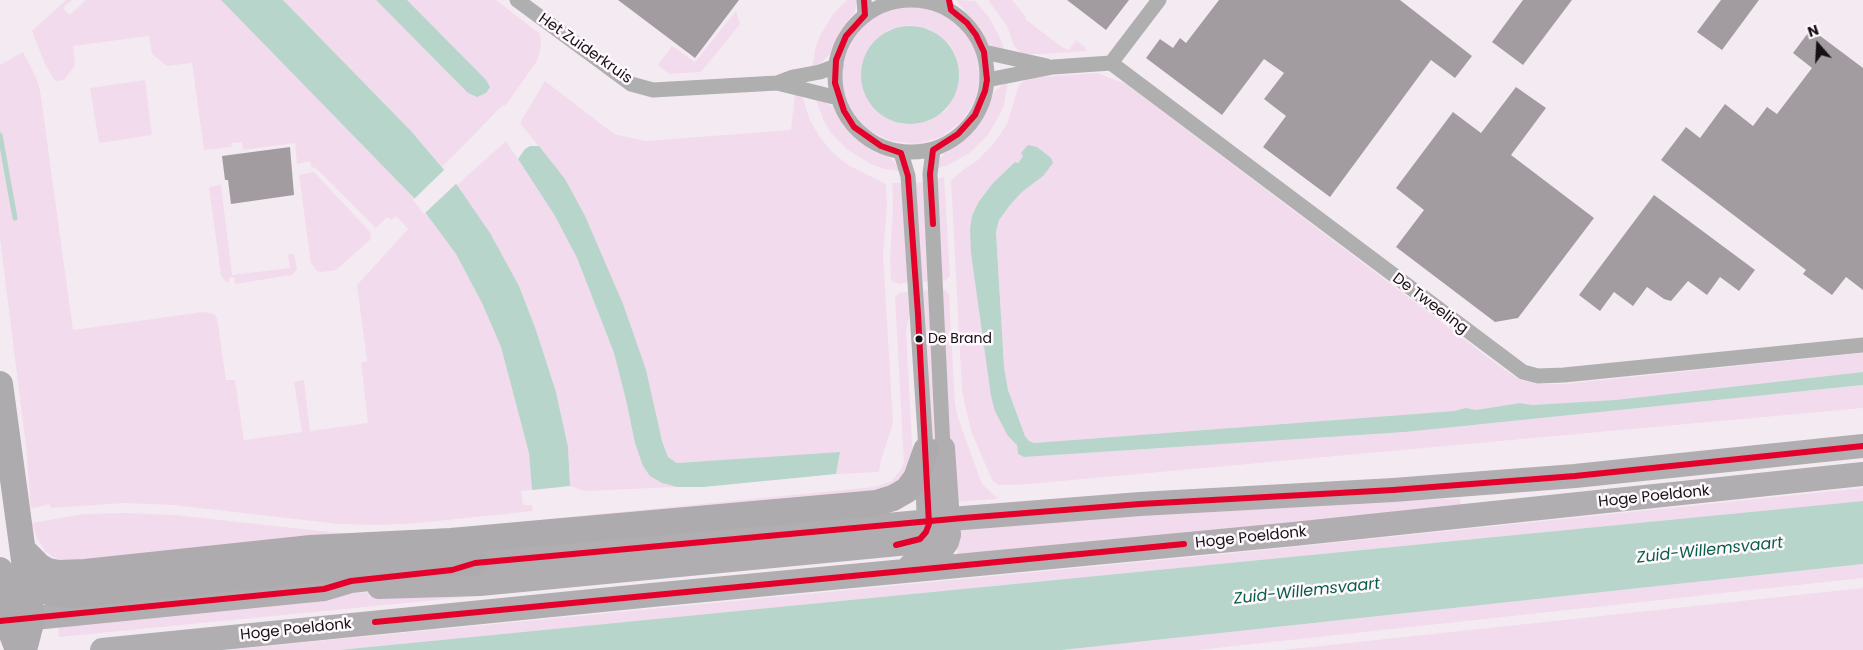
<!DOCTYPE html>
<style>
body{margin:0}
#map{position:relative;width:1863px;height:650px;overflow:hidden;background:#f4ebf2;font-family:Poppins,sans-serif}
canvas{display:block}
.north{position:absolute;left:1793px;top:20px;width:50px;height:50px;-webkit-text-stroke:4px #fff8fd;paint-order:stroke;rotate:341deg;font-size:14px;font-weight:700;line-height:20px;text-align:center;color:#151014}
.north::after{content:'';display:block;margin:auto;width:18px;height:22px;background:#151014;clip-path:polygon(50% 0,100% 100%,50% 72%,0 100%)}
</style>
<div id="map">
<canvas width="1863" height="650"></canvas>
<div class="north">N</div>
</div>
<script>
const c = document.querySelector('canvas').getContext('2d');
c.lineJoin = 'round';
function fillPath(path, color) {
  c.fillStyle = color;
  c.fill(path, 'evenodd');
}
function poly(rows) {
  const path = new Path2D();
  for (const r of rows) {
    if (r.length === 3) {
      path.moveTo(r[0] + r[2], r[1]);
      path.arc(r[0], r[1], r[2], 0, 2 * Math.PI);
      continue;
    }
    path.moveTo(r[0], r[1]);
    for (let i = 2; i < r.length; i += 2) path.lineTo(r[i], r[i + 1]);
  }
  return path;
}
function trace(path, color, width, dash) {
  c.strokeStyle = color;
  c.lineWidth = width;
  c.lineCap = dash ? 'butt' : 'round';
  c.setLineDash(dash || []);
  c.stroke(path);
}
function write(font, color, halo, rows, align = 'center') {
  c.font = font + ' Poppins,sans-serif';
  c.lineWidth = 5;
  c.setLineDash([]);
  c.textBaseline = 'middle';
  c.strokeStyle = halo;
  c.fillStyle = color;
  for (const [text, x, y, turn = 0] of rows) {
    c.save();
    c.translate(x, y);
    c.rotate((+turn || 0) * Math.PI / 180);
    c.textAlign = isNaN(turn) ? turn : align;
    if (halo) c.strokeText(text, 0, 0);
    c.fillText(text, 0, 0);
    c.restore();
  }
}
fillPath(poly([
 [66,0,72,0,63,8,70,15,86,0,221,0,416,200,456,254,482,303,501,347,529,453,532,490,521,491,523,505,532,505,533,511,418,523,380,525,339,524,173,505,125,503,51,508,49,504,31,509,26,447,0,239,0,65,23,52,36,77,40,90,73,330,203,312,214,314,217,318,226,380,235,380,244,440,302,432,294,382,304,380,310,431,368,423,361,363,367,361,357,285,408,229,396,216,391,220,387,217,376,228,315,167,312,168,310,161,297,164,295,143,243,150,242,142,231,143,232,147,204,150,192,63,167,66,152,54,149,36,73,46,75,65,64,80,57,81,54,79,45,64,32,31],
 [283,0,376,0,468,93,477,97,437,32,407,0,496,0,540,34,541,47,537,61,505,106,503,105,442,167,411,131],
 [847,0,858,0,855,11,840,31,830,54,819,65,812,68,816,45,821,34,833,14],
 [956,0,975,1,989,17,1000,38,1006,54,994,49,987,42,976,25],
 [988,0,1012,0,1026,17,1025,19,1062,47,1069,50,1076,40,1085,47,1086,51,1042,54,1025,54,1020,52,1014,46,1007,26],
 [908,5,933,9,955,21,964,30,976,52,980,77,975,101,961,122,941,137,917,144,891,141,868,130,850,110,845,98,842,85,842,60,853,36,861,26,883,11],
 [910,25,930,29,949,44,955,54,958,65,959,77,947,110,925,122,914,124,902,124,873,43,889,30],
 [736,11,740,24,701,72,669,74,658,65,672,46,695,62],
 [1097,73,1126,84,1502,368,1519,379,1536,384,1564,384,1863,353,1863,372,1615,400,1532,405,1520,403,1476,410,1466,408,1454,411,1034,443,1029,441,1025,436,1008,390,1004,367,996,232,999,220,1010,205,1022,192,1043,176,1023,156,1018,163,1015,162,993,183,979,200,1008,436,1017,445,1018,454,1024,457,1405,432,1863,385,1863,408,1017,485,998,485,992,480,971,431,962,391,951,181,964,169,978,160,994,143,1007,124,1019,85,1028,78],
 [145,80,152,135,99,143,90,88],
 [545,81,614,134,645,141,791,130,795,94,803,98,809,118,819,136,832,152,848,165,886,184,887,207,883,254,893,423,881,460,879,472,836,474,840,452,677,463,668,457,584,216,565,179,520,123],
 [1008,82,1004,105,999,116,987,136,970,153,948,165,936,169,937,163,945,152,974,127,981,118,994,92,1001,86],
 [814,95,833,107,839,118,856,137,887,156,894,161,900,171,884,169,871,164,848,150,830,132,824,121],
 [506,141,555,216,577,258,614,353,626,400,635,443,662,483,677,487,585,491,570,486,568,447,556,392,536,330,519,286,490,234,457,185],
 [314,172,371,233,370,237,371,239,344,263,336,270,322,272,317,271,311,263,299,175],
 [944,177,950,276,945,281,941,280,934,180],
 [926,182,931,281,920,282,914,183],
 [892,183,904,183,908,282,900,284,893,282,891,280,890,259,893,206],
 [221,185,232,275,290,268,288,254,292,254,294,255,297,269,292,275,235,284,234,277,229,278,229,283,225,281,221,275,209,187],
 [940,289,946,290,949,295,955,404,958,418,982,484,998,499,953,502],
 [931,290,943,503,933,504,920,291],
 [912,291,911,310,906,330,913,462,908,475,900,485,889,491,870,497,435,538,273,542,76,561,63,561,53,557,45,551,37,538,32,523,84,514,126,513,175,515,339,533,365,535,395,534,875,487,892,481,901,469,904,462,895,297,899,293],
 [1863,488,1863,501,339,650,225,650,1254,551],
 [1460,499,1461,505,1392,513,958,555,955,530,1101,516,1391,500],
 [895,555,59,637,58,624,356,593],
 [1863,564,1863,578,1198,650,1062,650],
 [1863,588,1863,650,1283,650]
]), '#f2dbec');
fillPath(poly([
 [221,0,283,0,411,131,457,185,490,233,519,286,536,330,556,392,568,447,570,486,532,490,529,453,501,347,482,303,456,254,416,200],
 [376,0,407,0,486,80,490,87,486,93,477,97,468,93],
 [910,75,49],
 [1028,145,1037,147,1051,158,1053,163,1043,176,1022,192,1010,205,999,220,996,232,1004,367,1008,390,1025,436,1029,441,1034,443,1454,411,1466,408,1476,410,1520,403,1532,405,1615,400,1863,372,1863,385,1405,432,1024,457,1018,454,1017,445,1008,436,995,411,991,396,971,253,970,229,972,216,979,201,993,183,1015,162,1018,163,1023,156,1021,153],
 [530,146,539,146,565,179,585,216,623,304,646,370,662,441,668,457,677,463,840,452,836,474,703,487,677,487,662,483,650,476,643,466,635,443,626,400,614,353,577,258,555,216,518,159,525,149],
 [1863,501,1863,564,1062,650,339,650]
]), '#b7d5ca');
fillPath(poly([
 [446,168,458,182,424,214,413,200]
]), '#f4ebf2');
trace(poly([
 [0,135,15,218]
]), '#b7d5ca', 5);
fillPath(poly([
 [618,0,739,0,695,58],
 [1067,0,1129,0,1106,30],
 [1219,0,1400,0,1472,56,1455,78,1431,60,1330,197,1263,147,1286,116,1264,99,1284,73,1264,59,1222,115,1146,58,1160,39,1173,48,1180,38,1186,43],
 [1523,0,1572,0,1523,65,1492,42],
 [1721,0,1759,0,1722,50,1697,32],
 [1811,29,1863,68,1863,290,1846,277,1832,295,1803,274,1806,270,1661,160,1686,127,1700,138,1725,104,1753,126,1767,107,1777,114,1812,68,1793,53],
 [1516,87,1546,108,1511,155,1594,218,1518,318,1495,322,1396,247,1424,210,1396,188,1453,112,1481,133],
 [290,147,294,195,231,204,228,180,225,180,222,156],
 [1654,195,1755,270,1739,291,1720,277,1707,295,1688,281,1671,301,1664,299,1647,287,1633,306,1614,292,1600,311,1579,295]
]), '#a29ca1');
trace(poly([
 [517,0,631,84,653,90,777,83,793,77,820,72,836,66],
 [864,0,865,15],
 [911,76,76],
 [984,52,1047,66],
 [1111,63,1159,0],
 [987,80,1053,67,1111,63,1523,372,1538,376,1564,375,1863,345],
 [777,83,838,98],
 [933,150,930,174,943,448],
 [901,153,908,176,926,450]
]), '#afafb0', 15);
trace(poly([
 [910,566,941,550,947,542,949,535,943,448],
 [456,569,475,563,963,518,1140,504,1393,490,1575,476,1863,446],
 [379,587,480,584,909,543,920,539,926,532,929,524,926,454],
 [14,620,324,589,351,581,398,576],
 [102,650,652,595,1294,534,1863,474]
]), '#b0aeb0', 24);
trace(poly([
 [0,384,32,619,24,650],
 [23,550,39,566,48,571,59,573,85,572,311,548,451,541,877,503,893,498,907,490,916,478,926,450],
 [0,570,7,621,18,650],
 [26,577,48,592,71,595,353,566,402,566,450,562,475,563]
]), '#aeabae', 26);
trace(poly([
 [864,0,865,15,846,36,836,60,835,83,844,111,854,127,881,146,901,153,908,176,918,314,929,524,926,532,920,539,896,545],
 [933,224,930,174,933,150,958,134,975,115,985,91,987,80,984,52,976,35,967,23,951,10,949,0],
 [0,621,324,589,351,581,452,570,475,563,963,518,1140,504,1393,490,1575,476,1863,446],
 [375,622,1184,544]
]), '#e4002b', 6);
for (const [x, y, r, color] of [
 [919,339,4.5,"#151014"]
]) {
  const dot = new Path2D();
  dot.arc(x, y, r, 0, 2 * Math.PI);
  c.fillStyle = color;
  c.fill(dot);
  trace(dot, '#fff8fd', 2);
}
write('14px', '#151014', '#fff8fd', [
 ["De Brand",928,339]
], 'left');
write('15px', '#151014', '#fff8fd', [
 ["Het Zuiderkruis",585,49,35],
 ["De Tweeling",1430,304,37],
 ["Hoge Poeldonk",1654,497,-6],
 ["Hoge Poeldonk",1251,538,-6],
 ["Hoge Poeldonk",296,630,-6]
]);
write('italic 16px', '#085f48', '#fff8fd', [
 ["Zuid-Willemsvaart",1710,551,-6],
 ["Zuid-Willemsvaart",1307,592,-6]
]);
</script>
